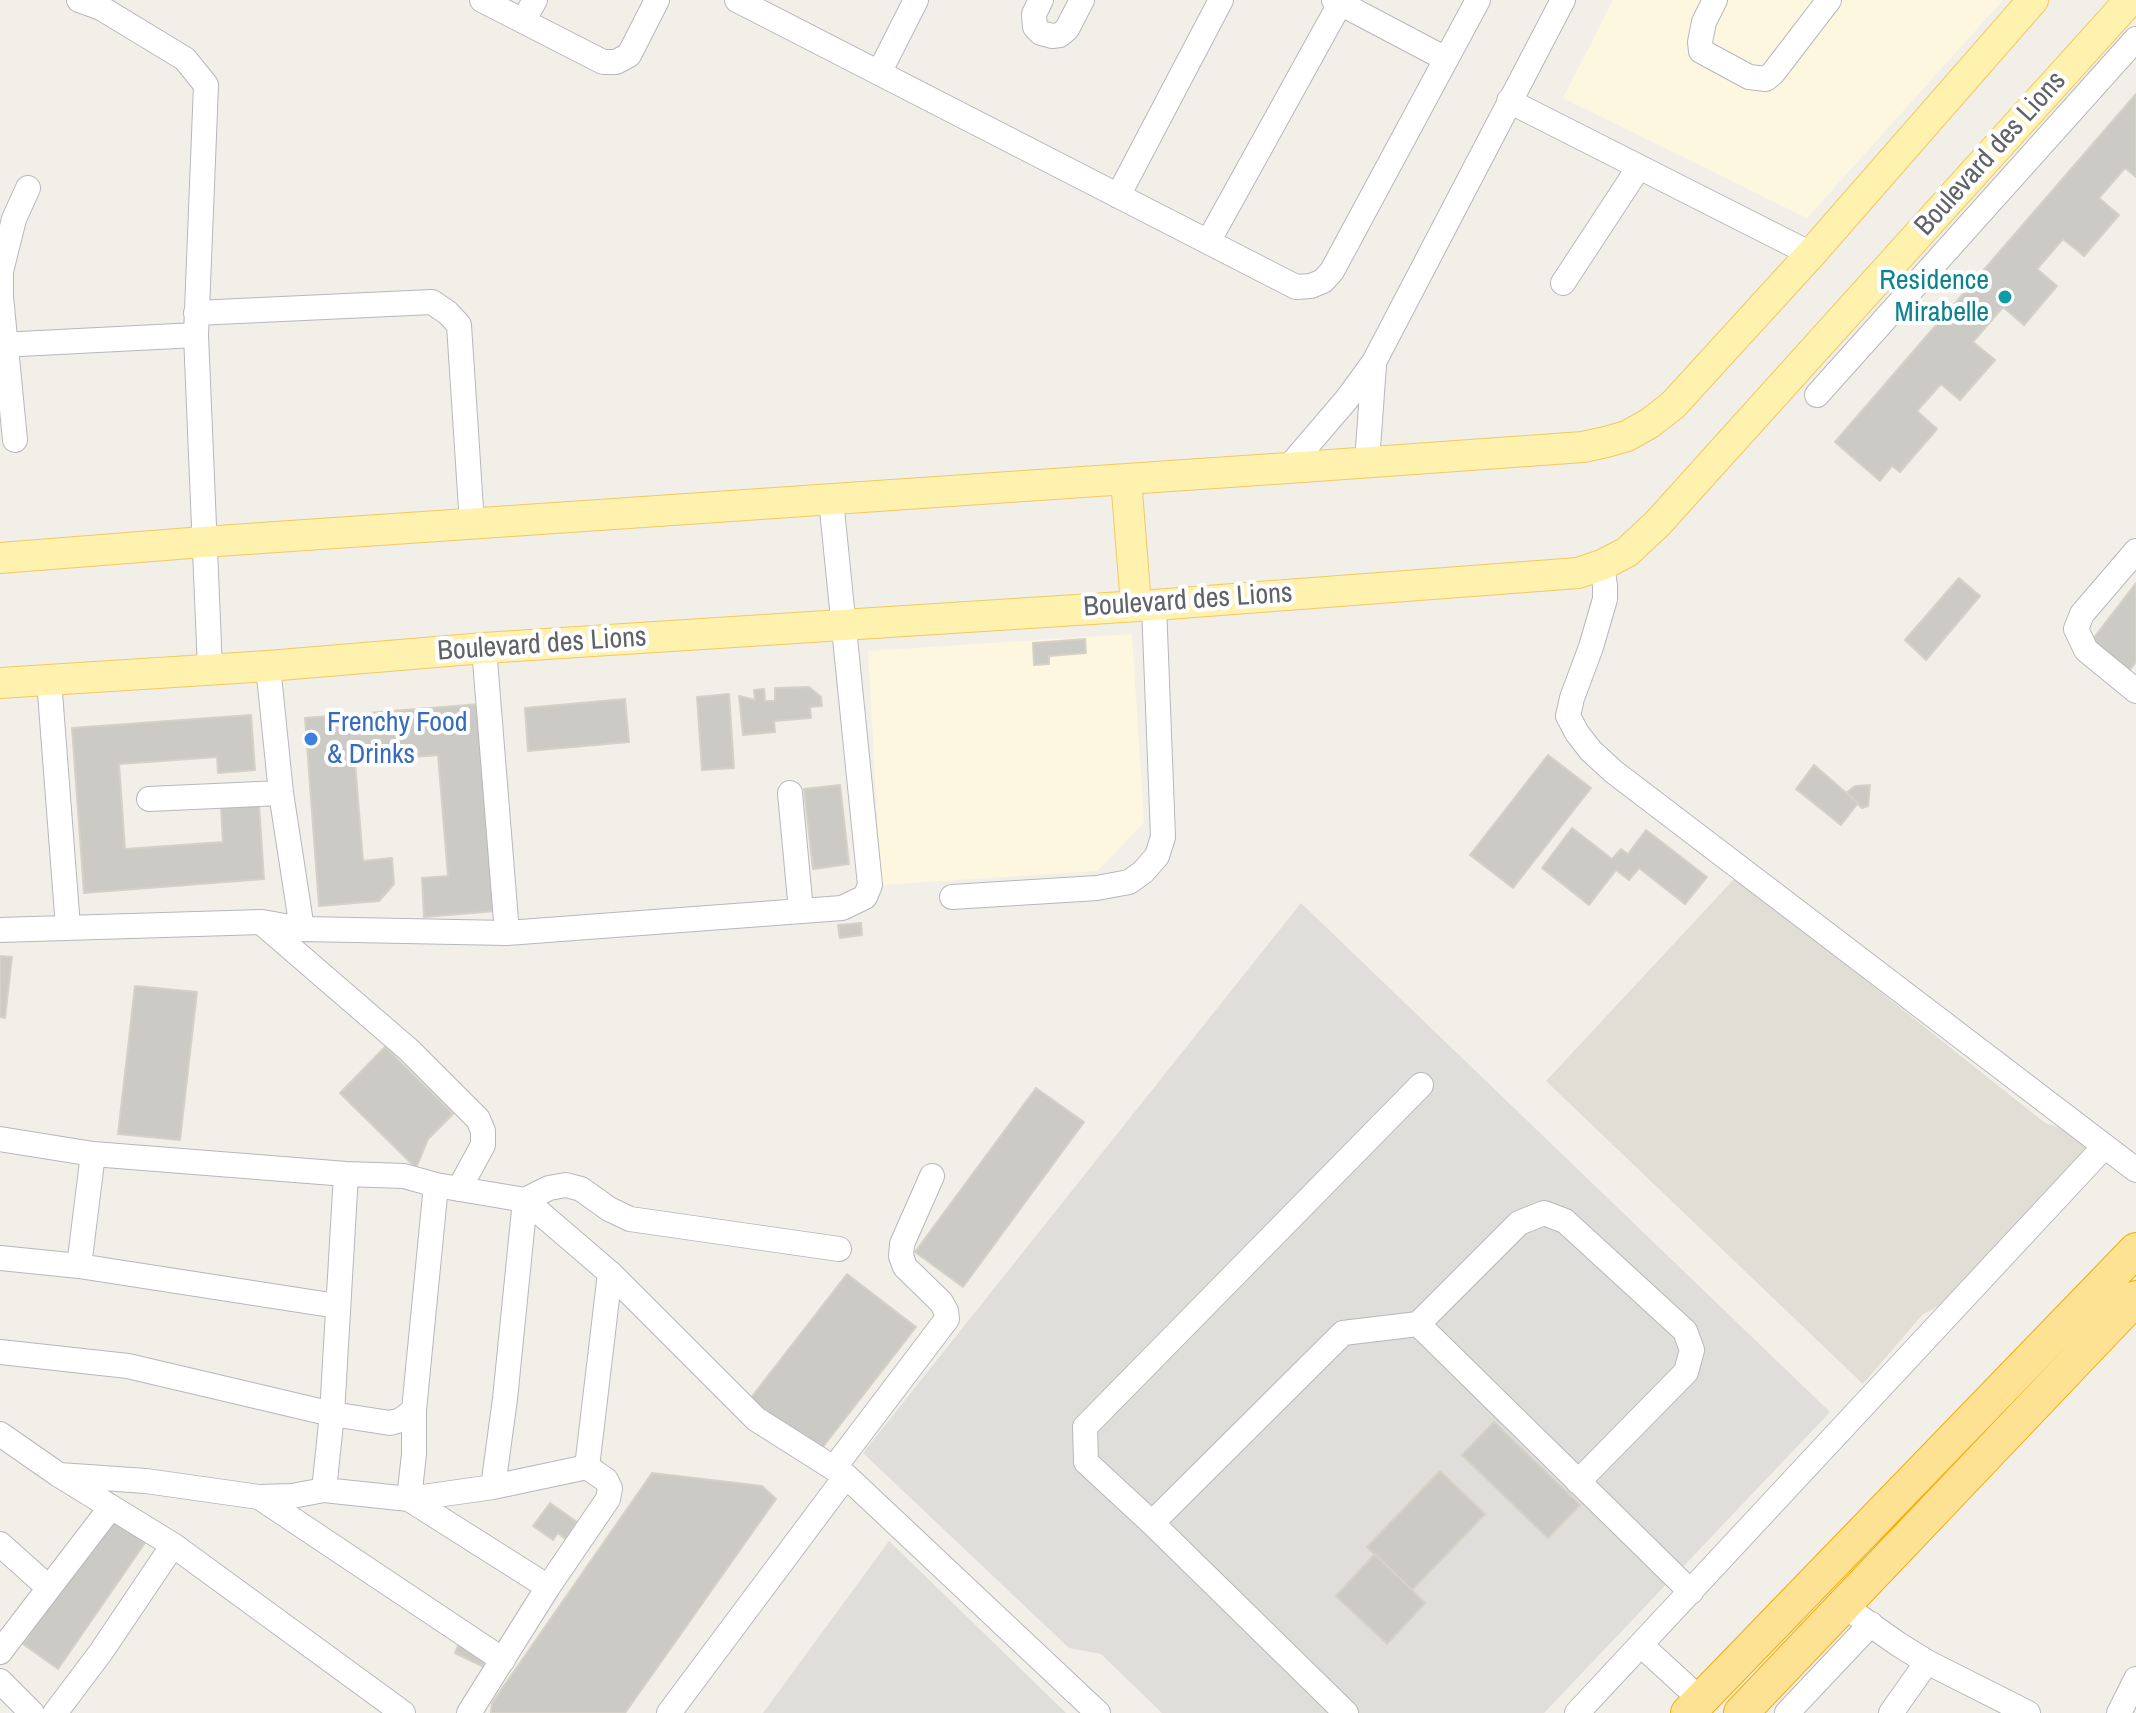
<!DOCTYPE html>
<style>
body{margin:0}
canvas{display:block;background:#f1efe8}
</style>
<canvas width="2136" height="1713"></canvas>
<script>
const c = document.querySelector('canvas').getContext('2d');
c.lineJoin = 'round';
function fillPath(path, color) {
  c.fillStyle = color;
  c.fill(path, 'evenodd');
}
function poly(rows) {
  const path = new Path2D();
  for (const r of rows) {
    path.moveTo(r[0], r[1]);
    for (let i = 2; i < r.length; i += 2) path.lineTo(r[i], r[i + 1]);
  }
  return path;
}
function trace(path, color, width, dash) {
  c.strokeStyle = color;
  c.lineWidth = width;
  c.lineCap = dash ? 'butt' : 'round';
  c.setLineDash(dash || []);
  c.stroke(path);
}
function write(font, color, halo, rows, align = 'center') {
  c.font = font + ' "Archivo Narrow",sans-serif';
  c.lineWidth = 8;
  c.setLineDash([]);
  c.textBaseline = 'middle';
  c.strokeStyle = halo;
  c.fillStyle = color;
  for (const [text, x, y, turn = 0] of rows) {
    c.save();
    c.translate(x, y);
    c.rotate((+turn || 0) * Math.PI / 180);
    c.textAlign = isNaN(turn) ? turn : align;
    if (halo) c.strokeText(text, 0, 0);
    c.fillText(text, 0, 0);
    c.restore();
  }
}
fillPath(poly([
 [1613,0,2003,0,1807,218,1563,98],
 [1132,634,1144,823,1097,871,881,885,868,651]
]), '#fef7e0');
fillPath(poly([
 [1301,903,1830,1412,1544,1713,1162,1713,1101,1654,1069,1648,863,1453],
 [889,1541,1066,1713,763,1713]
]), '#e0deda');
fillPath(poly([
 [1736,877,2045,1123,2062,1129,2088,1148,1943,1303,1922,1315,1863,1384,1546,1081]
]), '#e1ded6');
const building = poly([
 [2136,94,2136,177,2125,168,2099,198,2119,215,2084,256,2063,239,2037,269,2057,286,2024,325,2003,307,1973,342,1995,360,1960,400,1941,384,1917,411,1937,429,1900,472,1892,466,1880,481,1835,442,2136,94],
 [1959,578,1980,596,1926,660,1905,640,1959,578],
 [2136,583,2136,662,2125,676,2089,644,2136,583],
 [1085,639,1086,653,1049,656,1049,664,1034,665,1033,643,1085,639],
 [809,687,821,697,822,706,810,707,811,718,774,721,775,732,743,735,739,696,755,700,754,690,764,689,765,701,775,701,775,688,809,687],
 [729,694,734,768,702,770,697,697,729,694],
 [625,699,629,742,528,751,525,708,625,699],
 [480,704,496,911,424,917,422,878,448,876,438,755,355,762,363,861,392,858,394,884,379,901,319,906,305,718,480,704],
 [251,715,255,770,218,773,217,757,119,764,125,849,223,842,221,807,259,804,264,879,84,893,72,728,251,715],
 [1548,755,1591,788,1513,888,1470,855,1548,755],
 [1814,765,1858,803,1841,825,1796,789,1814,765],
 [840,785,849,864,813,869,804,789,840,785],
 [1870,785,1868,806,1862,808,1846,793,1855,786,1870,785],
 [1572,828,1612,859,1621,849,1628,854,1646,830,1707,877,1685,904,1639,868,1629,880,1616,870,1589,905,1542,868,1572,828],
 [861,923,862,935,840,938,838,925,861,923],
 [0,956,12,957,5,1018,0,1017,0,956],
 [135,986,197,992,180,1140,118,1134,135,986],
 [385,1047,453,1114,428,1139,416,1168,340,1093,385,1047],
 [1036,1088,1084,1122,963,1287,915,1252,1036,1088],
 [847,1274,916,1327,819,1452,750,1399,847,1274],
 [1494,1422,1580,1505,1548,1538,1462,1455,1494,1422],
 [1440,1471,1485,1514,1412,1590,1367,1547,1440,1471],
 [652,1473,762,1486,776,1499,625,1713,491,1713,492,1703,652,1473],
 [550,1503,577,1522,565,1539,558,1533,553,1540,533,1526,550,1503],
 [111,1516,147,1540,58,1669,23,1644,111,1516],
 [1375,1554,1425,1603,1387,1644,1336,1596,1375,1554],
 [460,1641,488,1654,482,1666,455,1653,460,1641]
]);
fillPath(building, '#cccac5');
trace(building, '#d6d1c6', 2);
const minor = poly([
 [79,0,101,8,185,59,206,85,196,335,210,669],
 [482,0,603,62,616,62,629,55,657,0],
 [737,0,1296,287,1311,286,1323,281,1332,271,1478,0],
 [1041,0,1034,14,1035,27,1041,33,1052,36,1060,35,1067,29,1082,0],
 [1334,0,1446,59],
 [1715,0,1704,22,1700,42,1701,51,1749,77,1766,79,1773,73,1829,0],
 [523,21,535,0],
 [879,73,916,0],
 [1509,101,1811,254],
 [1118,196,1221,0],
 [1208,242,1342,0],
 [1563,283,1639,167],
 [196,313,432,302,448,313,459,325,472,524],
 [0,345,196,335],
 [1817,395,2136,39],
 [15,440,1,297,1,271,14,219,28,188],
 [1367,462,1374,365],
 [1288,468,1347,399,1374,362,1563,0],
 [2136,551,2082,614,2076,629,2086,650,2136,691],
 [1602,565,1605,586,1605,599,1591,647,1572,698,1568,716,1577,733,1591,751,1614,772,2136,1170],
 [484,648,507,933],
 [268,666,281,793,302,929],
 [49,680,68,927],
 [790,793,801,911],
 [149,799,281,793],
 [952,897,1097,888,1129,882,1143,872,1157,856,1163,837,1154,605],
 [263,924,409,1050,478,1119,483,1131,483,1145,459,1189],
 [0,930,262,922,302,929,507,933,842,908,865,897,870,885,831,500],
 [0,1139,93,1154,346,1174,404,1176,436,1185,525,1200,610,1273,756,1419,846,1476,1098,1713],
 [0,1258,79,1266,337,1306],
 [79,1266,93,1154],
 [1418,1324,1519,1223,1544,1213,1565,1221,1685,1331,1692,1350,1686,1372,1578,1482],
 [0,1352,128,1366,332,1414,390,1423,401,1420,414,1410,436,1185],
 [414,1410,414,1454,409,1499,548,1587],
 [0,1434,59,1475,173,1545,403,1713],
 [587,1467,610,1273],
 [834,1468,947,1319,946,1311,941,1302,905,1267,901,1256,902,1244,932,1176],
 [59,1475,146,1481,259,1497,292,1496,324,1490,409,1499,493,1487,587,1467,606,1480,610,1488,608,1499,548,1587,469,1713],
 [493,1487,505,1399,525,1200,549,1188,566,1185,581,1189,609,1209,630,1219,839,1249],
 [324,1490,332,1414,346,1174],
 [259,1497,503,1660],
 [1152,1523,1343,1333,1418,1324,1691,1592],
 [0,1544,49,1588],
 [1844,1606,1898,1644,1927,1662,2028,1713],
 [1641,1645,1701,1700],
 [0,1652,111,1507],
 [0,1681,32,1713],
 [55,1713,101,1652,173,1545],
 [669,1713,846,1476],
 [1346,1713,1152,1523,1086,1462,1085,1427,1421,1085],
 [1577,1713,2104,1147],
 [1787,1713,1871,1624],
 [1891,1713,1927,1662],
 [2119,1713,2136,1679]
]);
const major = poly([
 [1126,479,1136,605],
 [0,558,203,542,1288,468,1583,447,1606,442,1627,436,1650,423,1673,405,1811,254,2033,0],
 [0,683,268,666,484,648,1154,605,1578,573,1602,565,1627,552,1658,523,2130,0]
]);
const highway = poly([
 [1688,1713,2136,1250],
 [1741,1713,2136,1298]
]);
trace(minor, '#b5b8bc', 26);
trace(major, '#f2c960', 32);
trace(highway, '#f9ab00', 36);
trace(minor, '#fff', 24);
trace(major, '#fff2af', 30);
trace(highway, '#fde293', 34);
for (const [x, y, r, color] of [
 [2005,297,8,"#0f9aa8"],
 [311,739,8,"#3f7fe0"]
]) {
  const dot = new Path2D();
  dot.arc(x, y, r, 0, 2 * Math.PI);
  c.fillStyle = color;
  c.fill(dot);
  trace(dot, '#fff', 3);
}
write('28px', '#5f6368', '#fff', [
 ["Boulevard des Lions",1991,154,-48],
 ["Boulevard des Lions",1188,601,-4],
 ["Boulevard des Lions",542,645,-4]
]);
write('28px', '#0d838f', '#fff', [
 ["Residence",1989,281],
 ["Mirabelle",1989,313]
], 'right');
write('28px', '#366cbe', '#fff', [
 ["Frenchy Food",327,723],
 ["& Drinks",327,755]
], 'left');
</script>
